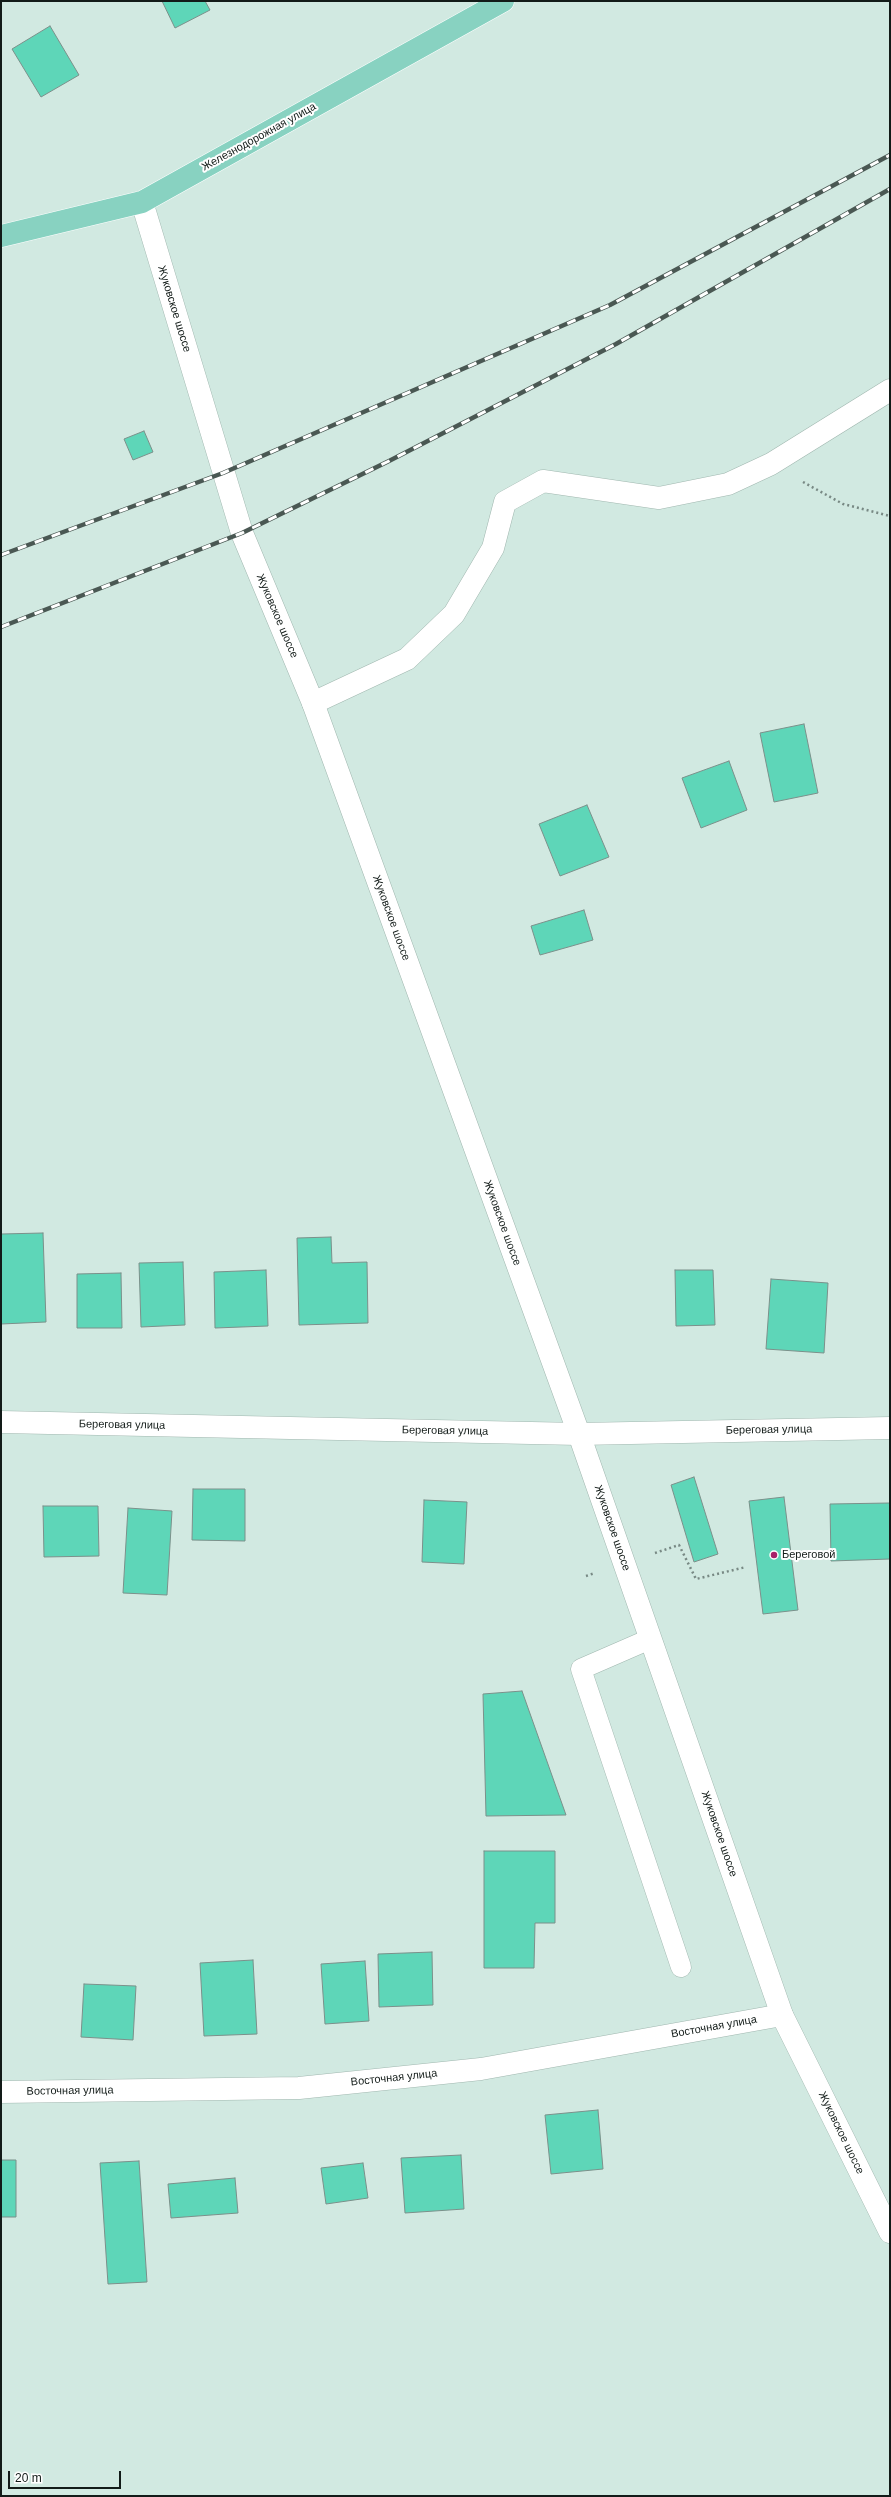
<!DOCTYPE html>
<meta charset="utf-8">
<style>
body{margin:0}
#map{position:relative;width:891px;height:2497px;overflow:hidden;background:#d1e9e1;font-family:Helvetica,sans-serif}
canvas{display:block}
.frame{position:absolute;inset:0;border:2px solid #121b18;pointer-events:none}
.scale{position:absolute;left:8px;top:2471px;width:113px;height:18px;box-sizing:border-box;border:2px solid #121b18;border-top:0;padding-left:5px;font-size:12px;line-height:14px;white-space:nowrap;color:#121b18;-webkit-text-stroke:3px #fff;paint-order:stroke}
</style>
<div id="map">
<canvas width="891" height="2497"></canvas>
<div class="frame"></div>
<div class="scale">20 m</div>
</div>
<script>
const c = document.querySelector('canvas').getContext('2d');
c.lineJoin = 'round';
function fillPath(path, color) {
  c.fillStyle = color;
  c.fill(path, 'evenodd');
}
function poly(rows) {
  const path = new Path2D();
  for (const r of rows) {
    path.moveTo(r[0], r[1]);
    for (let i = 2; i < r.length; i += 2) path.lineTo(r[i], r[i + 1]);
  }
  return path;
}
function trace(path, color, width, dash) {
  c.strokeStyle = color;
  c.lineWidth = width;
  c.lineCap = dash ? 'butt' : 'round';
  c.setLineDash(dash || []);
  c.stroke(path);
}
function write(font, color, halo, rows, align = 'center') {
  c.font = font + ' Helvetica,sans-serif';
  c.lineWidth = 4;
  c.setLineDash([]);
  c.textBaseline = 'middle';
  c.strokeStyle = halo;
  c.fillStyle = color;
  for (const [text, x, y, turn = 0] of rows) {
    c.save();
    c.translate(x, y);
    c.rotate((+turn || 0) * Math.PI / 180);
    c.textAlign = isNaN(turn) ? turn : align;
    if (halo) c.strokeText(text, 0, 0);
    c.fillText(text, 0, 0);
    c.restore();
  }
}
const building = poly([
 [162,1,205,1,210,10,175,28,162,1],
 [50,26,79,75,41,97,12,49,50,26],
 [144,431,153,452,133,460,124,439,144,431],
 [804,724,818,793,774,802,760,733,804,724],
 [729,761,747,810,701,828,682,778,729,761],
 [587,805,609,857,560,876,539,824,587,805],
 [584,910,593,940,540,955,531,926,584,910],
 [43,1233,46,1322,1,1324,1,1234,43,1233],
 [331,1237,332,1263,367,1262,368,1323,299,1325,297,1238,331,1237],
 [183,1262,185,1325,141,1327,139,1263,183,1262],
 [266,1270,268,1326,215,1328,214,1272,266,1270],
 [675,1270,713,1270,715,1325,676,1326,675,1270],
 [121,1273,122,1328,77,1328,77,1274,121,1273],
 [771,1279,828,1283,824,1353,766,1349,771,1279],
 [694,1477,718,1554,694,1562,671,1485,694,1477],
 [193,1489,245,1489,245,1541,192,1540,193,1489],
 [784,1497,798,1610,763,1614,749,1501,784,1497],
 [424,1500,467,1502,464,1564,422,1562,424,1500],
 [890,1503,890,1559,831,1561,830,1504,890,1503],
 [43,1506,98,1506,99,1556,44,1557,43,1506],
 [128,1508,172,1511,167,1595,123,1593,128,1508],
 [522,1691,566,1815,486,1816,483,1694,522,1691],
 [484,1851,555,1851,555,1923,535,1923,534,1968,484,1968,484,1851],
 [432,1952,433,2005,379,2007,378,1954,432,1952],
 [253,1960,257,2034,204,2036,200,1963,253,1960],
 [365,1961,369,2021,325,2024,321,1964,365,1961],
 [84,1984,136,1986,133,2040,81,2037,84,1984],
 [598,2110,603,2169,551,2174,545,2115,598,2110],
 [461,2155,464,2209,405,2213,401,2158,461,2155],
 [1,2160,16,2160,16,2217,1,2217,1,2160],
 [139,2161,147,2282,108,2284,100,2163,139,2161],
 [363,2163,368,2198,326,2204,321,2168,363,2163],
 [235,2178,238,2213,171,2218,168,2184,235,2178]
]);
fillPath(building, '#5ed6b8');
trace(building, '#7b908a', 1);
const lane = poly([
 [650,1639,581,1669,681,1967]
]);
const street = poly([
 [313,703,407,659,454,614,493,548,505,502,543,481,659,498,728,484,771,464,890,390],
 [1,1422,579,1434,890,1428],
 [1,2092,299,2088,481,2069,782,2015]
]);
const secondary = poly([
 [142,202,242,533,313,703,579,1434,782,2015,890,2232]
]);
const primary = poly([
 [1,236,142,202,503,1]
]);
trace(lane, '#a0b7af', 21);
trace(street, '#a0b7af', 23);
trace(secondary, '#a0b7af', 23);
trace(primary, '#fff', 23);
trace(poly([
 [803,482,843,504,890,516],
 [655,1553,679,1545,696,1579,746,1567],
 [586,1576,595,1573]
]), '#788984', 2.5, [2, 3]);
trace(lane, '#fff', 20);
trace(street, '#fff', 22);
trace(secondary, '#fff', 22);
trace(primary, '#88d2c1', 22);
const rail = poly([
 [1,555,223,473,610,305,890,155],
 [1,627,242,533,389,461,616,344,890,189]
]);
trace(rail, '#4a5853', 4.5);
trace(rail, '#fff', 3, [9]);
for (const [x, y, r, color] of [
 [774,1555,4,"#a92168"]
]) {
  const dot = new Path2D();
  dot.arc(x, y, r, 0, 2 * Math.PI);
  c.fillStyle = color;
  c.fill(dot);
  trace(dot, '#fff', 1.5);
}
write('11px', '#121b18', '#fff', [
 ["Железнодорожная улица",259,137,-29],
 ["Жуковское шоссе",174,309,73],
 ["Жуковское шоссе",277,616,67],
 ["Жуковское шоссе",391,918,70],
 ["Жуковское шоссе",502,1223,70],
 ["Береговая улица",122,1425,1],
 ["Береговая улица",769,1430,-1],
 ["Береговая улица",445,1431,1],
 ["Жуковское шоссе",612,1528,71],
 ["Жуковское шоссе",719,1834,71],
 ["Восточная улица",714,2027,-10],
 ["Восточная улица",394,2078,-6],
 ["Восточная улица",70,2091,-1],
 ["Жуковское шоссе",841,2133,64]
]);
write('11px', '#121b18', '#fff', [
 ["Береговой",782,1555]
], 'left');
</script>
